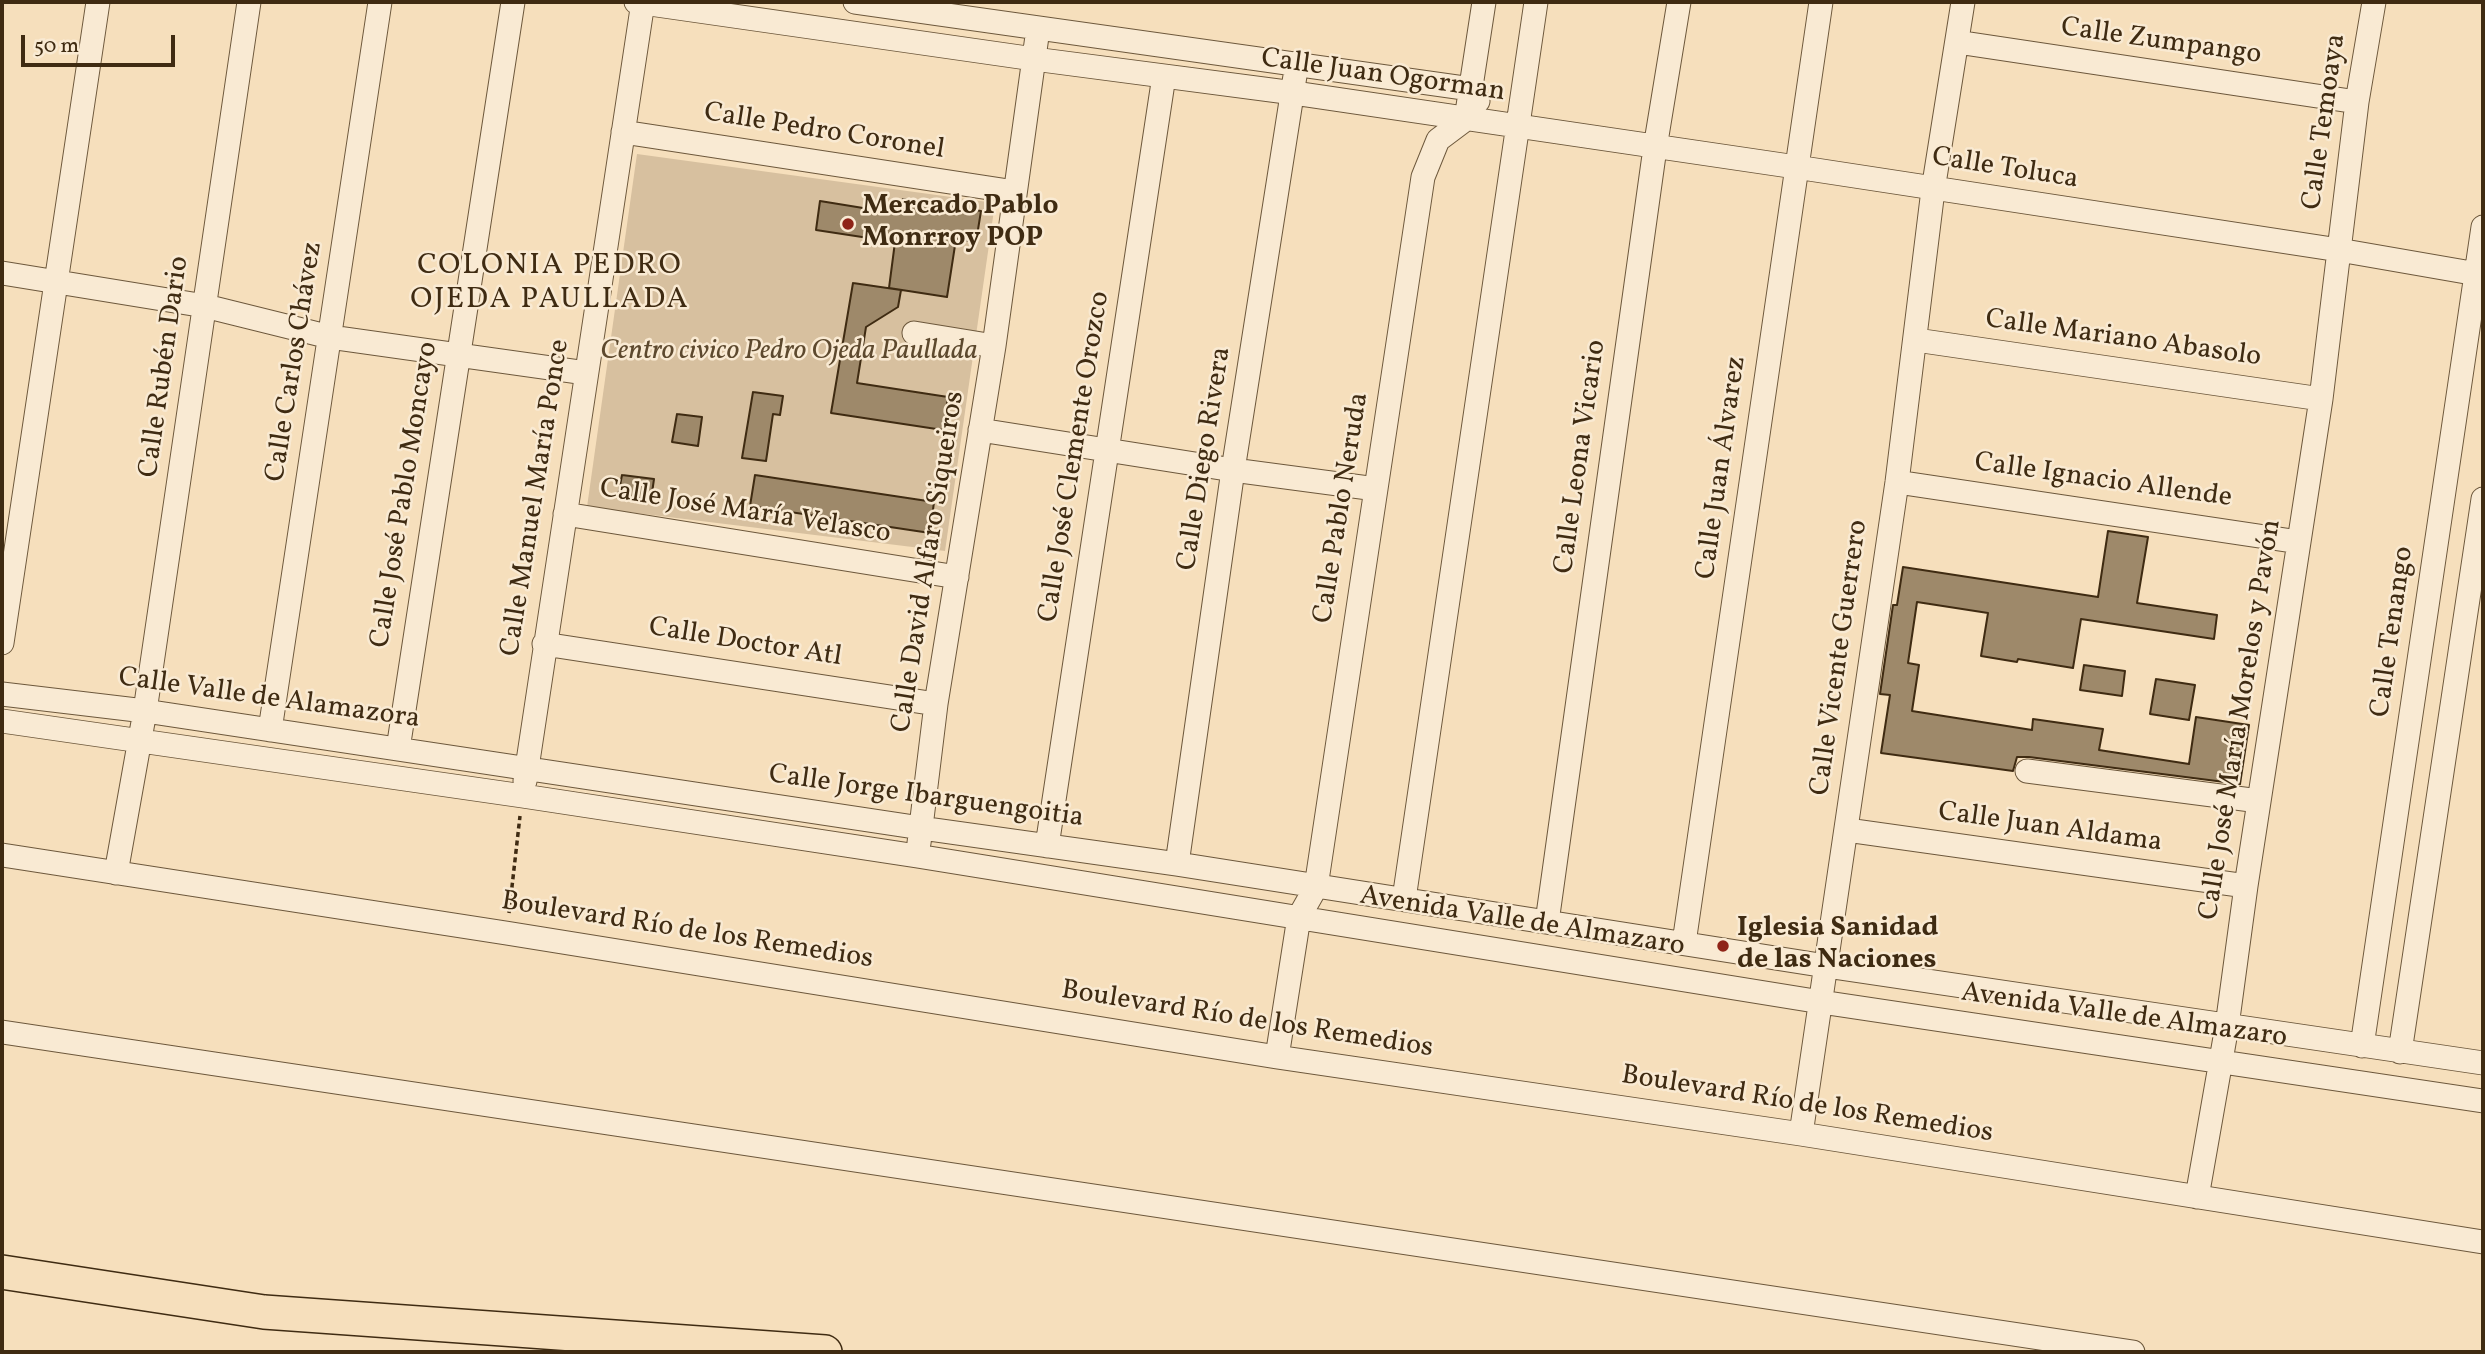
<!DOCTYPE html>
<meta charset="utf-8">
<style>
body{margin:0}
#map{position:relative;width:2485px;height:1354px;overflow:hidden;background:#f6dfbc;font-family:Vollkorn,serif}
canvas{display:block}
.frame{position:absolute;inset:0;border:4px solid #3f2b12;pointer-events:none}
.scale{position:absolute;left:21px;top:35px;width:154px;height:32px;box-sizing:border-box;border:4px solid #3f2b12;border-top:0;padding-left:9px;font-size:21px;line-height:24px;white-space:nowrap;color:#3f2b12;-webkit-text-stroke:5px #f9ead3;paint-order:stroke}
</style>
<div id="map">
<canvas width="2485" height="1354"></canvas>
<div class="frame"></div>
<div class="scale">50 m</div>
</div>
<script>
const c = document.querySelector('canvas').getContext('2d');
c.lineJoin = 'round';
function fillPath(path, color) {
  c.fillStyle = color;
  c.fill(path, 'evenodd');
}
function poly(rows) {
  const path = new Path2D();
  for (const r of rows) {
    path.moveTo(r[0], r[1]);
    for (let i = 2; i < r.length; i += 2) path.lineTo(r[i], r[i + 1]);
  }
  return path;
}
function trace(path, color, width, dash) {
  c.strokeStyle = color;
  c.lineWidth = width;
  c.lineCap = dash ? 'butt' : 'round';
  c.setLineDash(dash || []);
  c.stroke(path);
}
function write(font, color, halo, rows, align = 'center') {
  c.font = font + ' Vollkorn,serif';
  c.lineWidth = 5;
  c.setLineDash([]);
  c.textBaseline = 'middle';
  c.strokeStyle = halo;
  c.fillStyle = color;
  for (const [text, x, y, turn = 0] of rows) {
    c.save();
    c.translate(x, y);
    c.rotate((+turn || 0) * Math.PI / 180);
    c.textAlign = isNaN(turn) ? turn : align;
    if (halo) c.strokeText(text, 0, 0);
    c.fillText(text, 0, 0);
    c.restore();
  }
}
fillPath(poly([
 [637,154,995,203,945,551,587,507]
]), '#d7c09f');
const building = poly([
 [903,199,981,211,976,242,956,239,947,297,889,288,895,242,816,230,820,201,900,214,903,199],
 [853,283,901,290,898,307,866,327,857,383,948,397,943,430,831,413,853,283],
 [753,392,783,396,780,415,773,414,766,461,742,458,753,392],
 [677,414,702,417,698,446,672,442,677,414],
 [622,475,654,479,651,500,618,496,622,475],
 [755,475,934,502,930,533,750,506,755,475],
 [2108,531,2148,537,2137,603,2217,615,2214,639,2081,619,2073,668,2018,659,2017,662,1981,656,1988,613,1917,602,1908,663,1919,665,1912,711,2032,730,2033,719,2103,729,2099,750,2189,764,2196,717,2249,725,2240,784,2029,757,2017,757,2013,771,1881,753,1890,695,1880,694,1893,605,1897,605,1903,567,2098,597,2108,531],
 [2084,665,2125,671,2122,696,2080,690,2084,665],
 [2156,679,2195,685,2189,720,2150,714,2156,679]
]);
fillPath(building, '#9e896a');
trace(building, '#3f2b12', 2);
const minor = poly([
 [636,2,1034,59,1294,93,1796,167,2339,250,2483,275],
 [855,2,1471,89,1478,101],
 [1957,42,2357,102],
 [623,132,1015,192],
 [2,273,205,306,330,337,586,373],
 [914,333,994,346],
 [1916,340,2321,399],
 [980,430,1233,470,1376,489],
 [1897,482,2299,542],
 [565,514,957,577],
 [2,643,98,2],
 [544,644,936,704],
 [2,694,145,711,921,828,1177,864,1826,966,2483,1063],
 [2,721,523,796,917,856,1821,1002,2483,1101],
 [270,730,380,2],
 [398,749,513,2],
 [2027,771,2259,801],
 [525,781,643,2],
 [1847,830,2246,886],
 [919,843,936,704,994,346,1038,29],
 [1047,846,1164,76],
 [2,855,506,933,1277,1057,1801,1134,2483,1242],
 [1177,864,1233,470,1297,63],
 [116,873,145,711,249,2],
 [1404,899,1536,2],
 [1547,922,1655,148,1679,2],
 [1684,943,1821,2],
 [2,1032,2133,1352],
 [2362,1046,2483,227],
 [2400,1052,2483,499],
 [1277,1057,1299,917,1316,887,1423,177,1438,140,1466,119,1484,2],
 [1801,1134,1897,482,1933,190,1963,2],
 [2197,1197,2227,1026,2246,886,2321,399,2357,102,2374,2]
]);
const highway = poly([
 [2,1272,264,1312,825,1352]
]);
trace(minor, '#6d583c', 25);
trace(highway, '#3f2b12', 36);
trace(poly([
 [509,913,520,816]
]), '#3f2b12', 3.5, [5, 3.5]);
trace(minor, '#f9ead3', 23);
trace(highway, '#f6dfbc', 33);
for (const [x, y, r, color] of [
 [848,224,7,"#8f2418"],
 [1723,946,7,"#8f2418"]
]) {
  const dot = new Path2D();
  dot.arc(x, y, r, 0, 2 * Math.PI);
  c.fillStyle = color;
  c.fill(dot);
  trace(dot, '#f9ead3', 2.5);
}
write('28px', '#3f2b12', '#f9ead3', [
 ["Calle Zumpango",2161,43,8],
 ["Calle Juan Ogorman",1383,77,8],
 ["Calle Temoaya",2326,122,-82],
 ["Calle Pedro Coronel",824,133,9],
 ["Calle Toluca",2005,170,9],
 ["Calle Mariano Abasolo",2123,340,8],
 ["Calle Carlos Chávez",296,362,-81],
 ["Calle Rubén Dario",166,367,-82],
 ["Calle José Clemente Orozco",1076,457,-81],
 ["Calle Leona Vicario",1582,457,-82],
 ["Calle Diego Rivera",1206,459,-81],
 ["Calle Juan Álvarez",1723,468,-82],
 ["Calle Ignacio Allende",2103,482,8],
 ["Calle José Pablo Moncayo",406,495,-81],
 ["Calle Manuel María Ponce",537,498,-81],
 ["Calle Pablo Neruda",1343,508,-81],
 ["Calle José María Velasco",745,513,9],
 ["Calle David Alfaro Siqueiros",930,562,-81],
 ["Calle Tenango",2394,632,-82],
 ["Calle Doctor Atl",745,644,9],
 ["Calle Vicente Guerrero",1841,658,-82],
 ["Calle Valle de Alamazora",269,700,8],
 ["Calle José María Morelos y Pavón",2242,720,-81],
 ["Calle Jorge Ibarguengoitia",926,798,8],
 ["Calle Juan Aldama",2050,829,8],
 ["Avenida Valle de Almazaro",1522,923,9],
 ["Boulevard Río de los Remedios",687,932,9],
 ["Avenida Valle de Almazaro",2124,1017,8],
 ["Boulevard Río de los Remedios",1247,1021,9],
 ["Boulevard Río de los Remedios",1807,1106,9]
]);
write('bold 28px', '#3f2b12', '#f9ead3', [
 ["Mercado Pablo",862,208],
 ["Monrroy POP",862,240],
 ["Iglesia Sanidad",1737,930],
 ["de las Naciones",1737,962]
], 'left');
write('italic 28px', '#5d492e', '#f9ead3', [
 ["Centro civico Pedro Ojeda Paullada",789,353]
]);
c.letterSpacing = '2px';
write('30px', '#3f2b12', '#f9ead3', [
 ["COLONIA PEDRO",550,267],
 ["OJEDA PAULLADA",550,301]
]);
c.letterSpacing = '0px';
</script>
